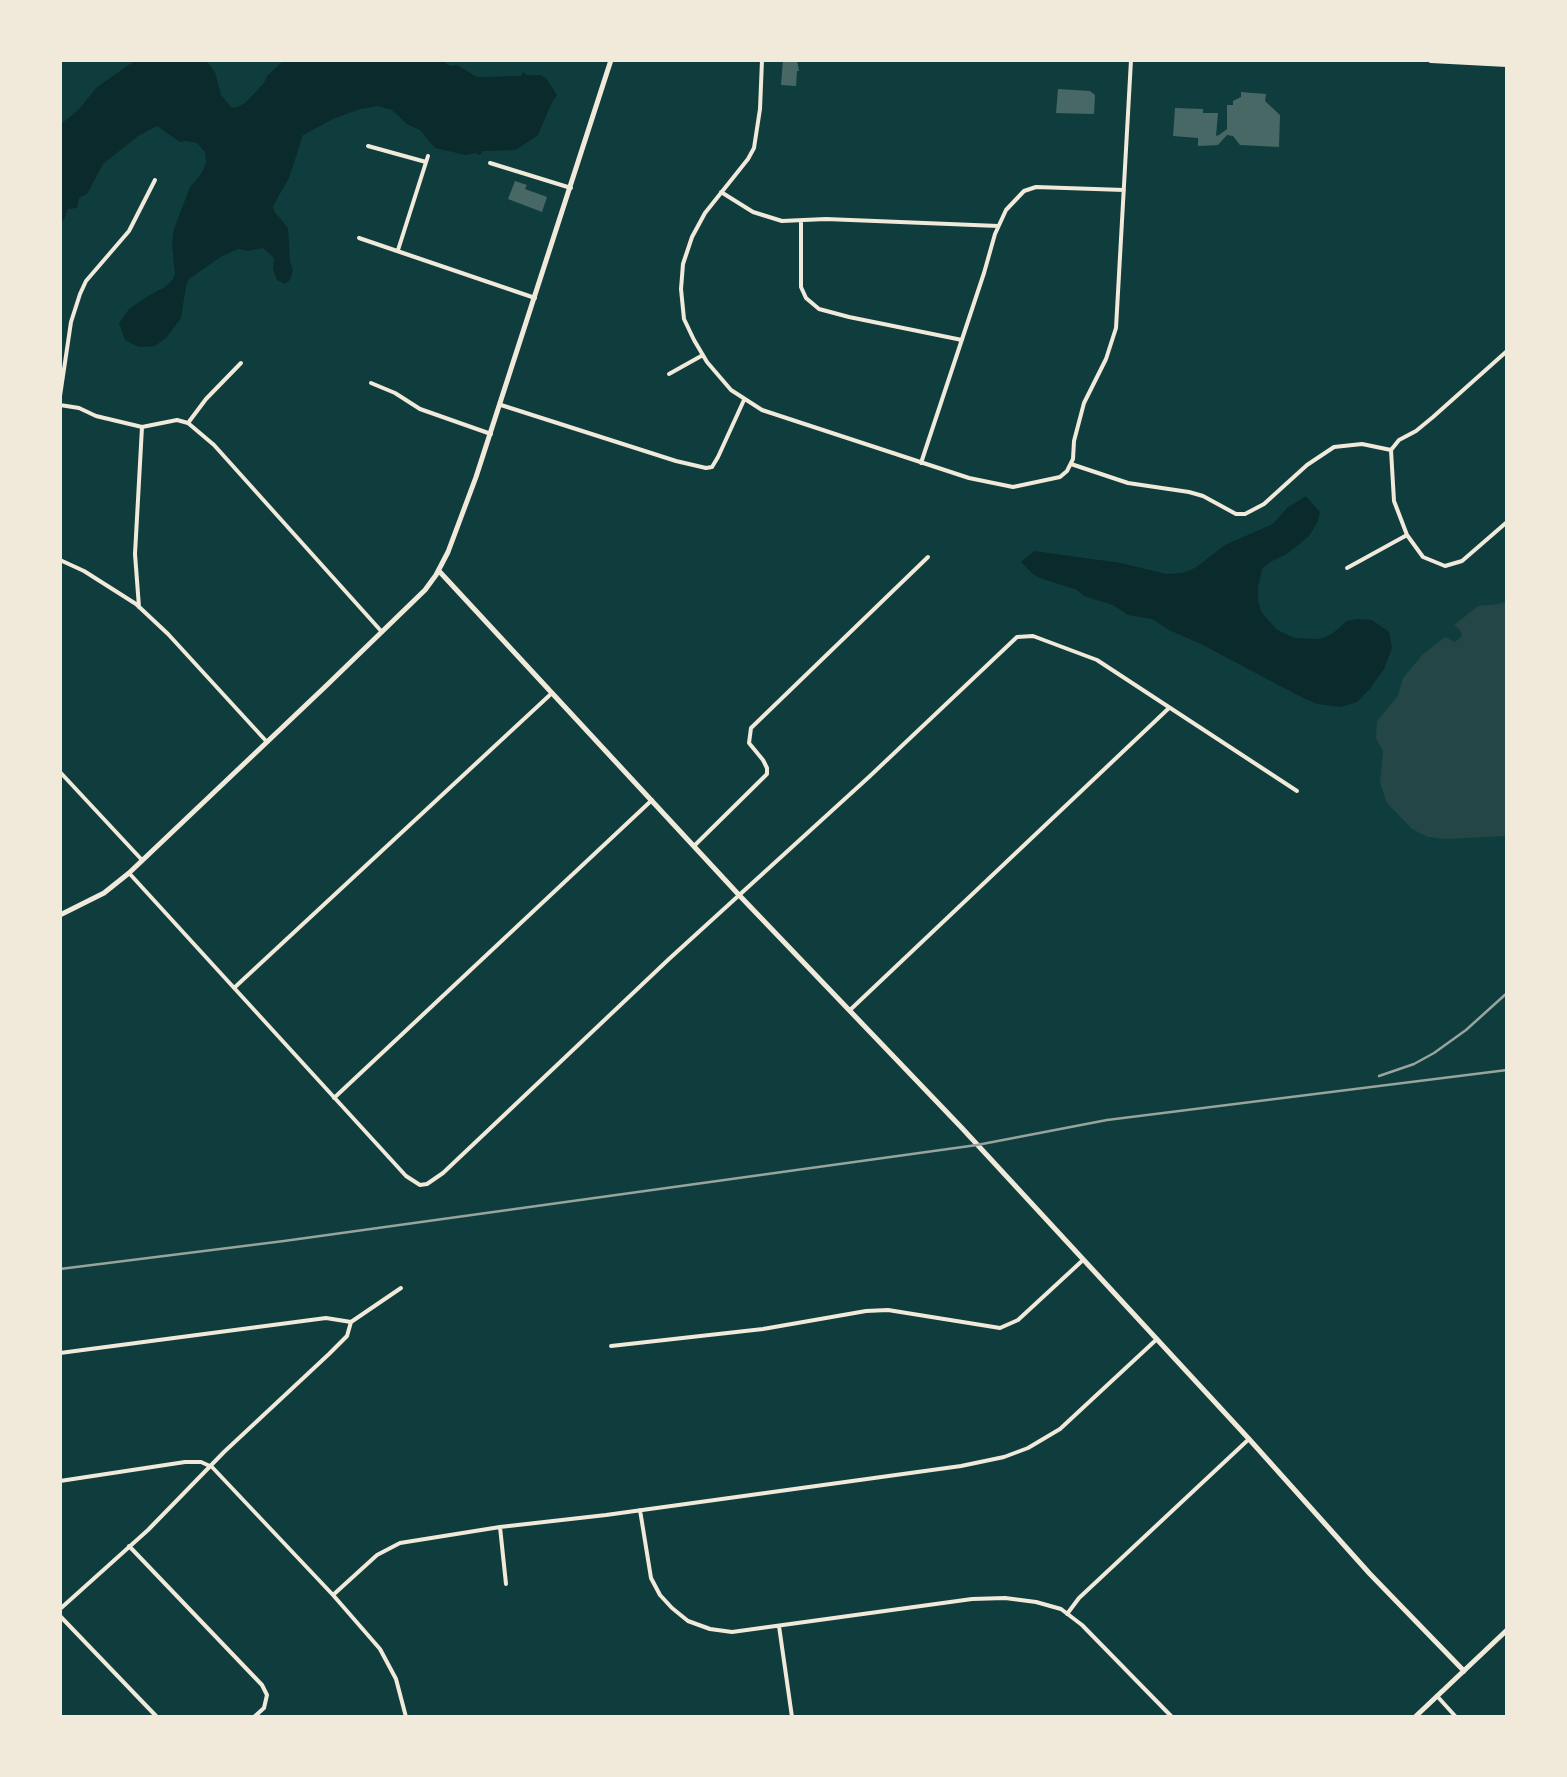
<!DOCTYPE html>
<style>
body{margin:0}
#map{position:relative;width:1567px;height:1777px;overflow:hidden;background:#0f3d3e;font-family:"Asap Condensed",sans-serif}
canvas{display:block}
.frame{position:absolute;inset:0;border:62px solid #f1e9da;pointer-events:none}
</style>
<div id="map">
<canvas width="1567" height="1777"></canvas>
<div class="frame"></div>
</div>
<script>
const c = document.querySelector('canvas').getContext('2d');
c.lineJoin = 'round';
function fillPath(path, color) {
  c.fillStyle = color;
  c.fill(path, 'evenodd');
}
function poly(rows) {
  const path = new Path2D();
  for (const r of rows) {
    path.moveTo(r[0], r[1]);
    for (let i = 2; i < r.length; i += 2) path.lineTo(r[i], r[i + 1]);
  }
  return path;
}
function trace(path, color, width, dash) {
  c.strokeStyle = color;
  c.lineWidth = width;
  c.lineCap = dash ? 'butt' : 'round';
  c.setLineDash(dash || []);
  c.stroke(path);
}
fillPath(poly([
 [1507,601,1507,836,1445,839,1428,837,1412,829,1387,803,1380,783,1383,751,1376,738,1377,721,1398,696,1403,678,1423,654,1445,637,1455,642,1462,636,1460,630,1454,625,1478,606,1499,604]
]), '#244646');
fillPath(poly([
 [136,60,206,60,215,72,221,95,231,107,235,108,245,103,264,83,267,76,284,60,441,60,450,66,457,65,477,77,521,76,523,72,527,75,540,75,546,78,557,95,552,102,538,135,516,150,483,151,480,155,475,153,466,155,439,149,435,148,420,130,407,124,392,110,377,106,360,109,333,119,303,135,289,178,273,206,274,211,288,228,290,262,293,270,290,280,285,284,277,280,273,269,274,258,263,248,248,251,238,249,222,256,189,279,186,286,181,318,166,338,155,346,139,347,125,340,119,323,129,309,148,296,165,287,173,279,175,274,172,244,174,229,190,187,201,174,206,163,205,152,197,143,186,141,180,142,157,126,138,136,103,164,87,194,79,198,77,208,68,209,64,220,60,222,60,125,79,109,97,87],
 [1306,496,1320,512,1317,523,1309,536,1287,554,1270,562,1262,569,1258,587,1258,601,1262,613,1277,630,1295,638,1320,639,1332,634,1347,621,1357,619,1372,620,1389,632,1392,648,1384,669,1369,690,1357,702,1341,707,1317,704,1303,698,1201,644,1169,630,1152,619,1128,615,1113,605,1084,596,1077,590,1040,578,1033,574,1021,562,1034,551,1121,563,1166,574,1182,573,1195,568,1225,545,1273,524,1287,508]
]), '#0a2a2b');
fillPath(poly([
 [783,60,797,60,799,71,797,71,796,86,781,85],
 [1058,89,1090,91,1095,95,1094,114,1056,113],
 [1241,92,1266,94,1265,101,1280,115,1279,147,1240,145,1233,136,1227,135,1218,145,1198,146,1198,138,1173,136,1175,108,1203,109,1203,113,1218,113,1216,136,1219,135,1227,129,1227,105,1233,105,1233,101,1241,97],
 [515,181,527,185,525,189,547,197,542,212,508,199]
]), '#486865');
trace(poly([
 [762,60,760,109,754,148,748,159,705,213,692,237,683,264,681,289,684,319,694,340,707,362,731,390,762,410,969,478,1013,487,1060,477,1067,471,1073,459,1074,441,1084,403,1106,359,1116,328,1131,60],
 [368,146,426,162],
 [490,163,571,188],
 [721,192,753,212,782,221,826,219,998,226],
 [801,222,801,287,806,298,819,309,849,317,962,340],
 [359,238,535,298],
 [398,250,428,156],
 [669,374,703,355],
 [371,383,395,393,420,409,491,434],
 [60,396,71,322,80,294,86,281,129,231,155,180],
 [60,403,60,405,79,408,96,416,142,427,177,420,188,423,206,399,241,363],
 [501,405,676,461,706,468,712,467,718,457,744,400],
 [188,423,214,445,382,632],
 [1391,450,1394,501,1407,535,1423,557,1445,566,1462,561,1507,522],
 [1391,450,1399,440,1416,431,1433,417,1507,351],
 [921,463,984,273,995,234,1006,210,1024,191,1036,187,1124,190],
 [1071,464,1128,483,1189,492,1203,496,1236,514,1245,514,1264,504,1307,465,1334,447,1362,444,1391,450],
 [60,560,84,571,136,604,168,634,267,742],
 [1347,568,1407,535],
 [139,607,135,554,142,427],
 [60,772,142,860],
 [695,845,767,774,767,768,763,760,749,743,751,728,928,557],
 [129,873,406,1176,420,1185,427,1184,443,1173,669,959,870,776,1017,637,1033,636,1097,660,1297,791],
 [234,988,552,693],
 [850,1010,1169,708],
 [334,1098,652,800],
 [351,1322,401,1288],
 [611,1346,763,1329,866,1311,888,1310,1000,1328,1018,1320,1083,1260],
 [60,1353,326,1318,351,1322],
 [60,1481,185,1462,201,1462,212,1467,333,1595,380,1649,396,1679,406,1717],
 [640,1510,651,1578,660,1595,672,1608,688,1621,710,1629,732,1632,972,1599,1005,1598,1036,1602,1061,1609,1082,1625,1172,1717],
 [500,1527,506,1584],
 [129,1546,262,1685,267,1695,264,1708,254,1717],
 [333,1595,377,1555,400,1543,500,1527,606,1515,961,1466,1004,1457,1028,1448,1060,1429,1157,1339],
 [60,1609,148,1530,224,1452,329,1354,347,1336,351,1322],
 [1067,1614,1079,1598,1249,1439],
 [60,1616,157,1717],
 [779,1626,792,1717],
 [1437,1696,1456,1717]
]), '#f1e9da', 4);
trace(poly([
 [439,571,739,895,961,1127,1249,1439,1370,1574,1464,1671],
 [60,915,104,893,129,873,327,685,425,590,436,575,448,552,476,477,611,60]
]), '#f1e9da', 5);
trace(poly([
 [1415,1717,1507,1630]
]), '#f1e9da', 5);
trace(poly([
 [1431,60,1507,64]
]), '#f1e9da', 6);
trace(poly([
 [1379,1076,1414,1064,1434,1053,1466,1030,1507,993],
 [60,1269,284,1241,977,1145,1107,1120,1507,1070]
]), '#97a49c', 2.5);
</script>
